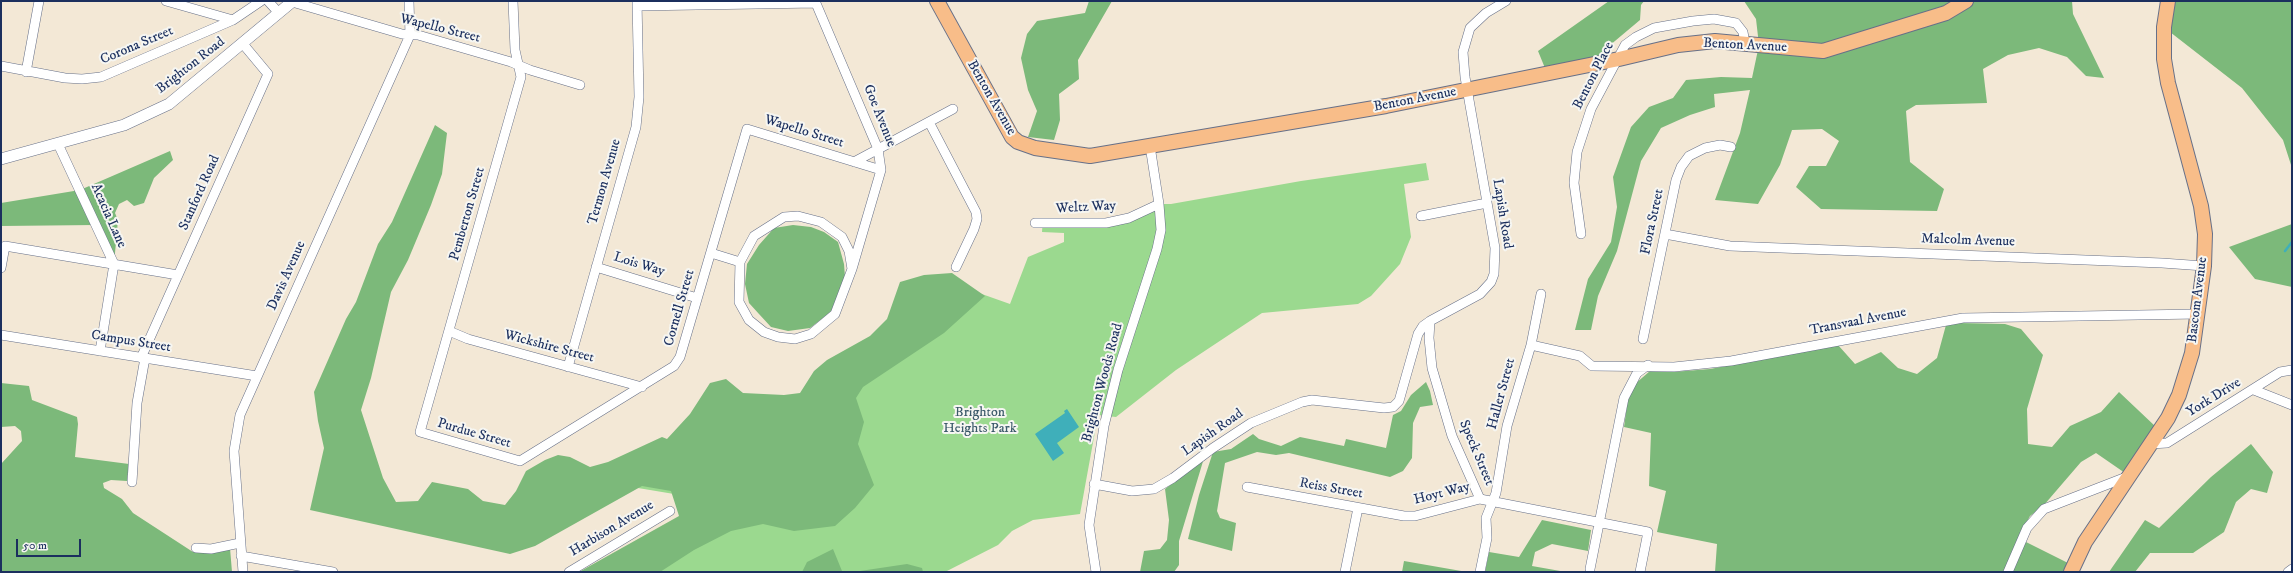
<!DOCTYPE html>
<style>
body{margin:0}
#map{position:relative;width:2293px;height:573px;overflow:hidden;background:#f3e8d6;font-family:"IM FELL DW Pica",serif}
canvas{display:block}
.frame{position:absolute;inset:0;border:2px solid #1b2f5e;pointer-events:none}
.scale{position:absolute;left:16px;top:539px;width:65px;height:18px;box-sizing:border-box;border:2px solid #1b2f5e;border-top:0;padding-left:5px;font-size:12px;line-height:14px;white-space:nowrap;color:#1b2f5e;-webkit-text-stroke:3px #f6f6f2;paint-order:stroke}
</style>
<div id="map">
<canvas width="2293" height="573"></canvas>
<div class="frame"></div>
<div class="scale">50 m</div>
</div>
<script>
const c = document.querySelector('canvas').getContext('2d');
c.lineJoin = 'round';
function fillPath(path, color) {
  c.fillStyle = color;
  c.fill(path, 'evenodd');
}
function poly(rows) {
  const path = new Path2D();
  for (const r of rows) {
    path.moveTo(r[0], r[1]);
    for (let i = 2; i < r.length; i += 2) path.lineTo(r[i], r[i + 1]);
  }
  return path;
}
function trace(path, color, width, dash) {
  c.strokeStyle = color;
  c.lineWidth = width;
  c.lineCap = dash ? 'butt' : 'round';
  c.setLineDash(dash || []);
  c.stroke(path);
}
function write(font, color, halo, rows, align = 'center') {
  c.font = font + ' "IM FELL DW Pica",serif';
  c.lineWidth = 4;
  c.setLineDash([]);
  c.textBaseline = 'middle';
  c.strokeStyle = halo;
  c.fillStyle = color;
  for (const [text, x, y, turn = 0] of rows) {
    c.save();
    c.translate(x, y);
    c.rotate((+turn || 0) * Math.PI / 180);
    c.textAlign = isNaN(turn) ? turn : align;
    if (halo) c.strokeText(text, 0, 0);
    c.fillText(text, 0, 0);
    c.restore();
  }
}
fillPath(poly([
 [1426,163,1429,180,1404,184,1411,237,1400,264,1371,296,1358,304,1262,313,1176,370,1116,417,1098,415,1080,514,1033,520,1012,531,998,545,945,572,588,572,679,521,686,496,620,485,829,413,962,287,1010,304,1028,257,1064,242,1064,233,1042,232,1043,218,1101,221,1120,217,1151,204,1171,204,1301,181]
]), '#9bd98f');
fillPath(poly([
 [1089,1,1112,1,1078,60,1079,79,1059,94,1060,120,1054,140,1028,137,1037,111,1028,90,1021,58,1027,34,1037,21,1085,13],
 [1609,1,1644,1,1641,5,1640,20,1609,46,1611,60,1547,73,1538,51],
 [1744,1,2072,1,2073,14,2104,78,2086,76,2067,57,2039,48,2008,55,1983,69,1987,103,1916,105,1906,111,1910,162,1944,189,1937,211,1821,209,1796,187,1809,166,1826,166,1839,141,1822,129,1792,130,1780,165,1758,204,1715,200,1740,133,1750,90,1714,94,1715,107,1690,115,1661,128,1641,161,1617,251,1598,296,1591,330,1575,330,1588,279,1611,242,1617,207,1613,177,1631,127,1649,107,1673,98,1686,80,1721,77,1752,78,1759,45,1756,19],
 [2175,1,2292,1,2292,168,2283,140,2242,88,2170,32],
 [435,125,447,133,442,174,431,205,408,260,391,292,371,378,361,410,383,478,396,502,418,501,432,482,468,489,483,501,505,505,516,491,526,471,545,460,558,455,570,457,590,467,608,462,662,437,667,439,690,414,710,383,726,379,743,393,784,395,800,393,814,371,827,360,870,336,887,319,900,282,924,275,952,273,985,296,944,333,863,387,856,398,864,422,858,444,874,485,855,508,835,526,794,531,763,524,731,531,694,550,660,572,579,572,679,516,671,491,642,486,535,546,510,554,310,510,324,448,318,421,314,392,346,319,356,302,378,244,392,222],
 [170,151,173,160,154,178,144,203,134,206,127,200,119,204,115,213,118,220,114,264,95,225,1,226,1,203,80,190],
 [2292,224,2292,287,2255,279,2229,247],
 [793,225,811,227,824,232,838,242,844,264,845,277,831,312,810,328,788,331,771,327,759,314,749,303,745,284,747,264,759,245,774,228],
 [1959,323,2005,324,2021,329,2043,355,2027,409,2028,444,2052,447,2070,426,2101,412,2119,392,2156,427,2125,473,2096,453,2081,462,2044,505,2030,516,2018,538,2068,563,2065,572,1715,572,1717,544,1657,532,1666,491,1649,486,1651,433,1624,427,1628,398,1635,384,1650,371,1673,372,1710,369,1838,345,1855,364,1881,352,1898,368,1917,374,1937,358,1946,325],
 [1426,382,1430,391,1433,405,1420,407,1413,423,1412,458,1403,471,1390,477,1289,453,1276,455,1257,452,1225,463,1217,511,1220,518,1236,523,1232,551,1188,539,1199,495,1213,452,1231,449,1253,434,1259,439,1281,446,1300,437,1344,446,1346,439,1386,448,1393,415,1401,411,1411,395],
 [1,383,29,386,32,400,77,417,78,424,75,457,129,464,127,481,111,480,103,483,104,488,122,499,133,513,193,552,215,552,230,548,232,572,1,572,1,464,22,441,21,431,15,426,1,427],
 [2251,444,2273,472,2267,493,2251,489,2236,502,2224,532,2193,553,2150,553,2135,572,2109,572,2145,520,2159,528,2211,477],
 [1204,458,1179,541,1179,565,1174,572,1140,572,1144,551,1160,549,1167,540,1169,520,1165,489],
 [1542,520,1591,530,1588,551,1552,544,1535,552,1532,566,1566,572,1485,572,1489,552,1519,557],
 [833,549,842,571,860,571,907,564,922,568,923,572,802,572,807,562],
 [1404,561,1467,572,1402,572]
]), '#7cb97a');
fillPath(poly([
 [1067,409,1079,427,1057,443,1064,453,1053,461,1035,434,1065,413,1064,411]
]), '#3fafba');
trace(poly([
 [2285,251,2292,242]
]), '#3fafba', 2.5);
const minor = poly([
 [166,1,233,20,261,1],
 [268,1,279,13],
 [513,1,515,50,521,77,420,432,520,461,674,366,680,357,747,129,881,170],
 [815,1,878,149,881,170,852,269,835,314,811,334,795,339,778,337,764,332,749,320,739,302,740,262,754,236,784,217,798,216,821,222,842,237,849,251,852,269],
 [292,2,402,34,418,35,511,62,530,70,580,85],
 [637,6,816,3],
 [1,66,65,78,82,79,101,77,233,20],
 [26,72,39,1],
 [929,122,976,212,977,219,974,229,956,267],
 [58,144,114,264,100,351],
 [854,162,953,109],
 [1421,216,1487,203],
 [1035,223,1106,223,1129,218,1159,204],
 [1581,234,1574,183,1577,152,1591,109,1625,45,1636,37,1654,28,1693,21,1714,19,1736,23,1743,32,1745,43],
 [1665,234,1730,246,2162,263,2204,266],
 [711,253,740,262],
 [596,267,697,298],
 [1,268,5,246,178,275],
 [1430,321,1429,338,1432,368,1452,436,1480,499,1648,532,1640,572],
 [449,331,468,339,642,387],
 [1,335,257,376],
 [1643,339,1676,180,1681,167,1689,156,1705,148,1720,145,1731,147],
 [1531,345,1580,356,1592,366,1674,367,1731,361,1963,318,2197,314],
 [141,358,268,74,243,44],
 [568,367,636,127,639,97,637,1],
 [2254,390,2292,405],
 [2151,444,2167,443,2280,372,2292,370],
 [132,482,137,403,145,358],
 [1094,484,1132,491,1154,489,1173,478,1213,448,1251,423,1302,402,1312,400,1384,408,1393,407,1399,401,1418,334,1423,326,1430,321,1480,294,1491,282,1494,274,1495,248,1465,77,1463,52,1470,28,1486,13,1506,1],
 [1247,487,1404,516,1415,516,1480,499],
 [196,548,211,549,240,543],
 [241,556,333,572],
 [1590,569,1624,398,1637,373,1648,365],
 [243,572,234,451,240,415,410,35,409,1],
 [569,572,670,511],
 [1096,572,1089,525,1104,426,1118,370,1157,249,1161,230,1159,204,1150,146],
 [1345,572,1358,508],
 [1480,572,1487,538,1486,518,1496,493,1507,426,1531,345,1541,294],
 [2008,572,2027,528,2044,509,2129,476],
 [2288,572,2292,569]
]);
const tertiary = poly([
 [1,159,124,125,169,104,293,1]
]);
const primary = poly([
 [937,1,1012,137,1018,142,1035,148,1090,156,1386,106,1619,59,1678,45,1715,41,1823,51,1946,13,1966,1],
 [2071,572,2085,542,2168,418,2179,395,2192,353,2204,266,2205,234,2201,206,2168,83,2164,59,2164,27,2168,1]
]);
trace(minor, '#677088', 10);
trace(tertiary, '#677088', 12);
trace(primary, '#677088', 16);
trace(minor, '#fff', 9);
trace(tertiary, '#fff', 11);
trace(primary, '#f8bd89', 14);
write('14px', '#1b2f5e', '#f6f6f2', [
 ["Wapello Street",440,29,14],
 ["Corona Street",137,46,-23],
 ["Benton Avenue",1745,46,3],
 ["Brighton Road",191,66,-38],
 ["Benton Place",1594,76,-63],
 ["Benton Avenue",991,98,60],
 ["Benton Avenue",1415,100,-11],
 ["Goe Avenue",879,116,68],
 ["Wapello Street",804,132,17],
 ["Termon Avenue",605,182,-74],
 ["Stanford Road",200,193,-66],
 ["Weltz Way",1086,208,-3],
 ["Pemberton Street",468,214,-74],
 ["Lapish Road",1502,214,81],
 ["Acacia Lane",108,216,66],
 ["Flora Street",1653,222,-78],
 ["Malcolm Avenue",1968,241,2],
 ["Lois Way",639,265,17],
 ["Davis Avenue",287,276,-66],
 ["Bascom Avenue",2198,300,-83],
 ["Cornell Street",680,308,-74],
 ["Transvaal Avenue",1858,322,-11],
 ["Campus Street",131,342,9],
 ["Wickshire Street",549,347,15],
 ["Brighton Woods Road",1103,383,-75],
 ["Haller Street",1502,394,-75],
 ["York Drive",2214,398,-32],
 ["Lapish Road",1213,433,-35],
 ["Purdue Street",474,434,16],
 ["Speck Street",1476,453,67],
 ["Reiss Street",1331,489,10],
 ["Hoyt Way",1442,494,-14],
 ["Harbison Avenue",612,529,-31]
]);
write('14px', '#3b5a6a', '#f6f6f2', [
 ["Brighton",980,413],
 ["Heights Park",980,429]
]);
</script>
